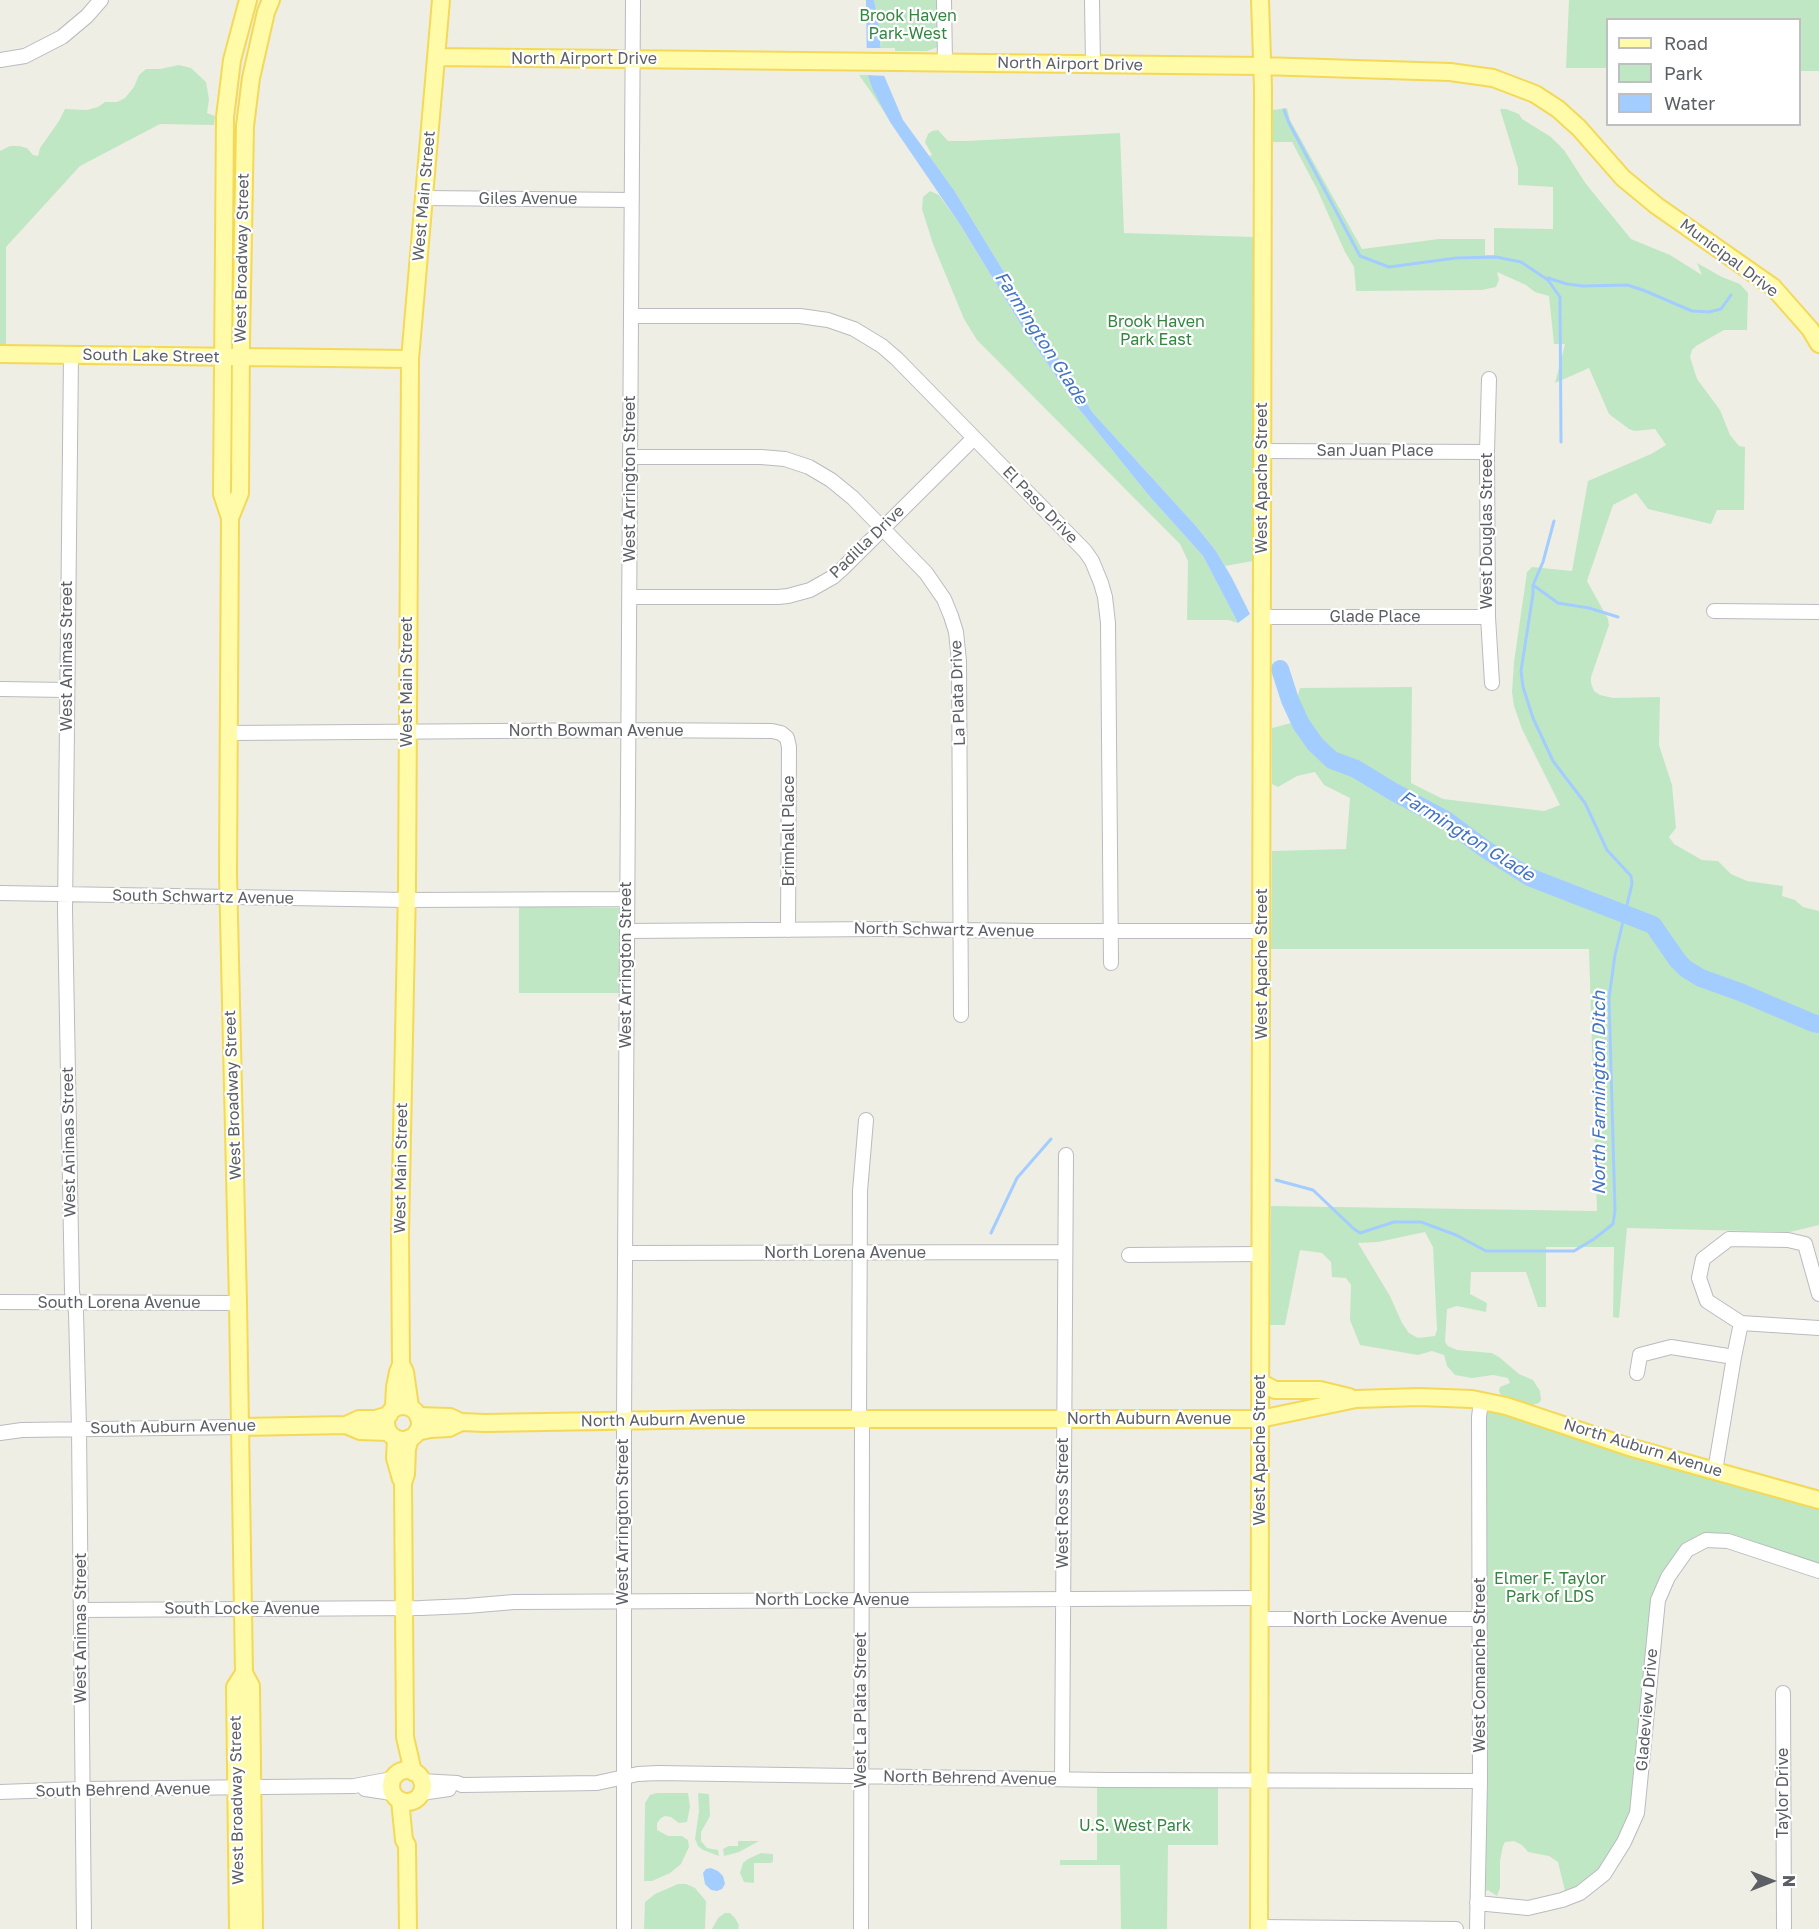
<!DOCTYPE html>
<style>
body{margin:0}
#map{position:relative;width:1819px;height:1929px;overflow:hidden;background:#efeee4;font-family:"Golos Text",sans-serif}
canvas{display:block}
.legend{position:absolute;left:1606px;top:18px;width:195px;height:108px;box-sizing:border-box;background:#fff;border:2px solid #bebfc1;margin:0;padding:8px 10px;list-style:none;font-size:18px;color:#5c5f65}
.legend li{display:flex;align-items:center;gap:12px;height:30px}
.legend b{width:30px;border:2px solid #bebfc1}
.north{position:absolute;left:1741px;top:1851px;width:60px;height:60px;-webkit-text-stroke:4px #fff;paint-order:stroke;rotate:90deg;font-size:16px;font-weight:700;line-height:24px;text-align:center;color:#5c5f65}
.north::after{content:'';display:block;margin:auto;width:21px;height:27px;background:#5c5f65;clip-path:polygon(50% 0,100% 100%,50% 72%,0 100%)}
</style>
<div id="map">
<canvas width="1819" height="1929"></canvas>
<ul class="legend">
<li><b style="height:8px;background:#fffba9"></b>Road</li>
<li><b style="height:16px;background:#c0e7c4"></b>Park</li>
<li><b style="height:16px;background:#a4cdff"></b>Water</li>
</ul>
<div class="north">N</div>
</div>
<script>
const c = document.querySelector('canvas').getContext('2d');
c.lineJoin = 'round';
function fillPath(path, color) {
  c.fillStyle = color;
  c.fill(path, 'evenodd');
}
function poly(rows) {
  const path = new Path2D();
  for (const r of rows) {
    if (r.length === 3) {
      path.moveTo(r[0] + r[2], r[1]);
      path.arc(r[0], r[1], r[2], 0, 2 * Math.PI);
      continue;
    }
    path.moveTo(r[0], r[1]);
    for (let i = 2; i < r.length; i += 2) path.lineTo(r[i], r[i + 1]);
  }
  return path;
}
function trace(path, color, width, dash) {
  c.strokeStyle = color;
  c.lineWidth = width;
  c.lineCap = dash ? 'butt' : 'round';
  c.setLineDash(dash || []);
  c.stroke(path);
}
function write(font, color, halo, rows, align = 'center') {
  c.font = font + ' "Golos Text",sans-serif';
  c.lineWidth = 4.5;
  c.setLineDash([]);
  c.textBaseline = 'middle';
  c.strokeStyle = halo;
  c.fillStyle = color;
  for (const [text, x, y, turn = 0] of rows) {
    c.save();
    c.translate(x, y);
    c.rotate((+turn || 0) * Math.PI / 180);
    c.textAlign = isNaN(turn) ? turn : align;
    if (halo) c.strokeText(text, 0, 0);
    c.fillText(text, 0, 0);
    c.restore();
  }
}
fillPath(poly([
 [874,0,938,0,938,47,927,51,895,51,895,48,881,48,878,18],
 [1569,0,1819,0,1819,71,1800,71,1800,20,1608,20,1607,68,1566,68],
 [179,65,191,68,206,82,209,99,207,113,215,116,214,125,160,124,80,166,6,247,6,345,0,345,0,151,10,146,19,146,27,148,33,155,38,156,40,148,59,121,65,109,87,110,98,107,105,102,117,102,125,98,134,87,139,75,146,69,160,69],
 [859,75,868,75,890,121,871,92],
 [1287,108,1290,120,1362,249,1439,239,1485,239,1485,255,1494,255,1494,228,1553,229,1553,187,1518,185,1518,168,1500,109,1506,109,1519,114,1522,119,1551,137,1564,150,1586,184,1631,239,1670,255,1702,275,1697,263,1722,277,1740,284,1748,293,1747,330,1724,330,1696,346,1692,350,1690,357,1697,379,1720,410,1730,435,1739,446,1745,447,1744,510,1717,510,1711,524,1648,509,1636,493,1613,505,1587,581,1608,619,1609,625,1591,677,1591,683,1594,691,1600,695,1613,698,1660,697,1659,745,1672,785,1676,828,1669,837,1674,844,1702,860,1718,861,1731,874,1747,881,1783,886,1782,896,1795,900,1803,907,1819,911,1819,1021,1811,1020,1742,989,1702,976,1677,956,1661,925,1652,916,1604,903,1529,876,1485,848,1447,818,1399,792,1365,768,1329,751,1307,718,1297,699,1300,688,1412,687,1411,783,1443,799,1544,811,1560,805,1522,729,1514,706,1512,692,1514,662,1527,572,1532,567,1572,571,1588,481,1651,454,1666,445,1655,429,1635,431,1629,429,1609,414,1589,368,1555,383,1565,344,1554,344,1549,296,1535,292,1526,285,1497,272,1499,280,1496,287,1482,290,1356,291,1354,267,1345,252,1317,189,1292,142,1273,142,1273,110],
 [938,130,948,141,966,141,1120,133,1124,233,1254,237,1253,561,1225,566,1216,551,1196,526,1093,413,1026,308,954,190,929,156,932,155,925,142,928,134,932,131],
 [930,191,939,195,961,226,1023,328,1075,404,1150,497,1203,556,1238,623,1228,620,1187,620,1188,561,1180,544,977,340,964,319,933,244,922,209,923,197],
 [1293,716,1308,743,1325,763,1351,769,1377,786,1445,822,1533,883,1545,885,1575,897,1590,906,1644,924,1655,932,1681,973,1691,978,1735,992,1755,1001,1772,1009,1790,1021,1819,1026,1819,1225,1790,1232,1627,1228,1619,1318,1613,1317,1614,1247,1546,1247,1546,1307,1538,1307,1526,1272,1471,1272,1470,1294,1487,1303,1486,1312,1457,1306,1447,1309,1445,1342,1448,1346,1457,1350,1492,1353,1499,1357,1519,1374,1533,1380,1540,1391,1541,1400,1539,1403,1528,1406,1502,1398,1499,1391,1500,1387,1510,1383,1508,1378,1493,1375,1472,1378,1455,1375,1447,1366,1444,1355,1432,1351,1418,1355,1360,1345,1350,1320,1351,1285,1346,1278,1332,1277,1331,1262,1322,1253,1300,1250,1285,1325,1270,1325,1271,1206,1597,1211,1589,949,1271,949,1272,851,1346,849,1350,798,1324,785,1315,772,1297,776,1278,787,1272,784,1272,728,1291,723],
 [1425,1232,1433,1247,1437,1330,1435,1336,1418,1338,1409,1333,1402,1323,1390,1296,1358,1243,1378,1242],
 [519,906,619,908,619,993,519,993],
 [1490,1410,1493,1410,1819,1505,1819,1564,1735,1535,1712,1534,1662,1577,1631,1809,1627,1823,1606,1860,1596,1872,1578,1887,1565,1891,1558,1862,1549,1856,1528,1852,1522,1845,1514,1841,1505,1842,1503,1846,1500,1861,1500,1888,1497,1896,1488,1890,1486,1891,1487,1413],
 [1097,1786,1218,1787,1218,1845,1168,1845,1167,1929,1121,1929,1120,1865,1060,1865,1060,1860,1097,1860],
 [657,1793,688,1793,690,1807,687,1822,679,1823,671,1817,665,1816,661,1818,657,1823,657,1830,668,1836,682,1836,688,1840,689,1847,681,1864,670,1873,652,1881,644,1881,645,1803,650,1795],
 [698,1793,709,1794,710,1816,701,1832,701,1841,707,1848,718,1850,719,1856,703,1850,698,1846,695,1839,699,1811],
 [738,1841,759,1841,739,1852,724,1856,723,1849,729,1846,738,1846],
 [761,1853,773,1854,773,1861,771,1863,754,1863,754,1883,744,1882,740,1873,743,1863,748,1859],
 [678,1884,686,1884,695,1888,706,1901,705,1929,644,1929,645,1902,655,1894],
 [725,1913,730,1913,735,1918,739,1925,738,1929,712,1929,718,1918]
]), '#c0e7c4');
fillPath(poly([
 [1284,664,1307,718,1329,752,1365,768,1399,792,1447,818,1485,848,1529,876,1604,903,1652,916,1661,925,1677,956,1702,976,1742,989,1811,1019,1819,1021,1819,1026,1790,1021,1772,1009,1755,1001,1735,992,1691,978,1682,973,1655,932,1644,924,1603,911,1575,897,1545,885,1533,883,1445,822,1377,786,1351,769,1325,763,1308,744,1301,732,1297,721,1287,707,1274,672]
]), '#fbf6d3');
fillPath(poly([
 [866,0,874,0,878,18,883,73,903,120,954,190,1026,308,1093,413,1196,526,1216,551,1232,578,1250,614,1238,623,1203,556,1150,497,1075,404,1023,328,961,226,890,122,873,90,867,73],
 [711,1868,718,1871,723,1876,725,1884,722,1889,717,1891,711,1890,705,1884,703,1873,706,1869]
]), '#a4cdff');
fillPath(poly([
 [864,48,884,48,887,76,865,75]
]), '#efeee4');
trace(poly([
 [1284,110,1289,123,1360,256,1389,267,1456,258,1496,257,1521,262,1548,280,1560,297,1561,442],
 [1548,278,1567,284,1583,286,1627,285,1643,290,1692,311,1709,312,1721,309,1731,295],
 [1533,585,1558,603,1589,608,1618,617],
 [1276,1180,1313,1190,1354,1229,1360,1233,1394,1222,1421,1222,1456,1235,1486,1251,1574,1251,1594,1239,1613,1224,1615,1210,1609,998,1615,955,1632,884,1631,876,1607,850,1585,803,1553,761,1533,718,1523,687,1521,671,1533,594,1533,585,1543,562,1554,521],
 [991,1233,1017,1178,1051,1139]
]), '#a4cdff', 3);
trace(poly([
 [1280,669,1290,700,1301,724,1315,744,1332,760,1356,769,1392,791,1446,820,1485,849,1529,877,1653,925,1678,961,1686,969,1701,978,1740,992,1813,1023,1819,1024]
]), '#a4cdff', 18);
const minor = poly([
 [944,0,945,62],
 [1092,0,1093,65],
 [0,60,25,56,62,37,87,16,101,0],
 [424,198,632,200],
 [631,316,800,316,828,320,854,329,882,346,897,359,1085,551,1092,561,1101,583,1105,597,1108,623,1111,963],
 [71,355,65,910,72,1292,76,1312,79,1428,84,1929],
 [1489,379,1487,452,1488,617,1492,683],
 [1262,451,1487,452],
 [630,457,761,457,785,459,809,467,831,480,853,498,926,573,944,599,951,616,956,632,959,661,961,1015],
 [629,597,778,597,788,596,810,590,833,577,842,569,974,438],
 [1714,611,1819,612],
 [1262,617,1488,617],
 [0,689,67,690],
 [229,733,628,730,772,731,781,733,787,738,789,747,788,930],
 [0,893,406,900,627,899],
 [627,931,880,929,1036,931,1262,931],
 [626,1253,1064,1252],
 [1129,1255,1261,1254],
 [1819,1294,1805,1244,1788,1240,1729,1239,1703,1259,1699,1278,1707,1301,1741,1323,1819,1328],
 [0,1302,238,1303],
 [1637,1373,1640,1355,1671,1347,1734,1357],
 [859,1419,860,1191,866,1120],
 [0,1433,22,1430,240,1427],
 [1715,1471,1734,1357,1741,1323],
 [81,1610,421,1608,467,1606,514,1602,1260,1598],
 [1260,1619,1480,1619],
 [1783,1693,1784,1929],
 [1062,1779,1066,1155],
 [421,1781,457,1783,462,1785,597,1783,638,1774,658,1773,1106,1780,1480,1781],
 [365,1789,392,1793],
 [0,1792,82,1789,354,1786,392,1779],
 [421,1793,449,1789],
 [1477,1903,1528,1908,1562,1900,1580,1893,1604,1874,1624,1842,1637,1813,1658,1600,1668,1577,1687,1550,1706,1540,1728,1541,1819,1571],
 [1259,1927,1456,1929],
 [624,1929,624,1420,633,0],
 [861,1929,862,1419],
 [1477,1929,1480,1781,1479,1417,1481,1401]
]);
const major = poly([
 [248,0,232,60,225,117,222,494,230,518,228,874,238,1303,244,1673,251,1686,254,1929],
 [436,57,1262,66,1450,72,1493,78,1535,94,1558,109,1579,128,1623,178,1657,206,1773,287,1810,329,1819,344],
 [0,354,410,359],
 [230,518,240,493,241,343,245,126,251,78,266,12,271,0],
 [402,1366,405,1372,410,1407],
 [1260,1382,1275,1390,1320,1390,1349,1397],
 [403,1423,17],
 [394,1407,395,1387,398,1372,401,1365,400,1234,407,888,410,359,441,0],
 [418,1416,450,1417,461,1422,485,1423,723,1419,1260,1419,1356,1399,1419,1397,1472,1399,1506,1406,1629,1447,1819,1500],
 [346,1425,359,1419,375,1419,389,1415],
 [240,1427,346,1425,360,1431,388,1432],
 [417,1432,430,1429,449,1428,461,1422],
 [410,1438,407,1449,406,1474,403,1483,405,1737,413,1772],
 [396,1439,395,1458,401,1479],
 [407,1786,16],
 [400,1800,404,1840,407,1845,408,1929],
 [238,1929,235,1687,244,1673],
 [1259,1929,1263,88,1260,0]
]);
trace(minor, '#b9bbc0', 16);
trace(major, '#f4d958', 20);
trace(minor, '#fff', 14);
trace(major, '#fffba9', 16);
write('16px', '#338540', '#fff', [
 ["Brook Haven",908,16],
 ["Park-West",908,34],
 ["Brook Haven",1156,322],
 ["Park East",1156,340],
 ["Elmer F. Taylor",1550,1579],
 ["Park of LDS",1550,1597],
 ["U.S. West Park",1135,1826]
]);
write('16px', '#5c5f65', '#fff', [
 ["North Airport Drive",584,59],
 ["North Airport Drive",1070,64,1],
 ["West Main Street",424,196,-85],
 ["Giles Avenue",528,199],
 ["West Broadway Street",242,258,-89],
 ["Municipal Drive",1729,258,37],
 ["South Lake Street",151,356,1],
 ["San Juan Place",1375,451],
 ["West Apache Street",1262,478,-90],
 ["West Arrington Street",630,479,-90],
 ["El Paso Drive",1040,505,46],
 ["West Douglas Street",1487,531,-90],
 ["Padilla Drive",867,542,-44],
 ["Glade Place",1375,617],
 ["West Animas Street",67,656,-90],
 ["West Main Street",407,682,-90],
 ["La Plata Drive",958,693,-92],
 ["North Bowman Avenue",596,731],
 ["Brimhall Place",789,831,-90],
 ["South Schwartz Avenue",203,897,1],
 ["North Schwartz Avenue",944,930,1],
 ["West Apache Street",1262,964,-90],
 ["West Arrington Street",626,965,-90],
 ["West Broadway Street",233,1095,-92],
 ["West Animas Street",69,1142,-91],
 ["West Main Street",401,1168,-89],
 ["North Lorena Avenue",845,1253],
 ["South Lorena Avenue",119,1303],
 ["North Auburn Avenue",1149,1419],
 ["North Auburn Avenue",663,1420,-1],
 ["South Auburn Avenue",173,1427,-1],
 ["North Auburn Avenue",1643,1448,17],
 ["West Apache Street",1260,1450,-90],
 ["West Ross Street",1063,1503,-90],
 ["West Arrington Street",623,1522,-90],
 ["North Locke Avenue",832,1600],
 ["South Locke Avenue",242,1609],
 ["North Locke Avenue",1370,1619],
 ["West Animas Street",81,1628,-90],
 ["West Comanche Street",1480,1665,-90],
 ["West La Plata Street",861,1710,-90],
 ["Gladeview Drive",1647,1710,-85],
 ["North Behrend Avenue",970,1778,1],
 ["South Behrend Avenue",123,1790,-1],
 ["Taylor Drive",1783,1793,-90],
 ["West Broadway Street",237,1800,-91]
]);
write('italic 18px', '#4374c5', '#fff', [
 ["Farmington Glade",1041,338,57],
 ["Farmington Glade",1467,836,32],
 ["North Farmington Ditch",1599,1093,-90]
]);
</script>
